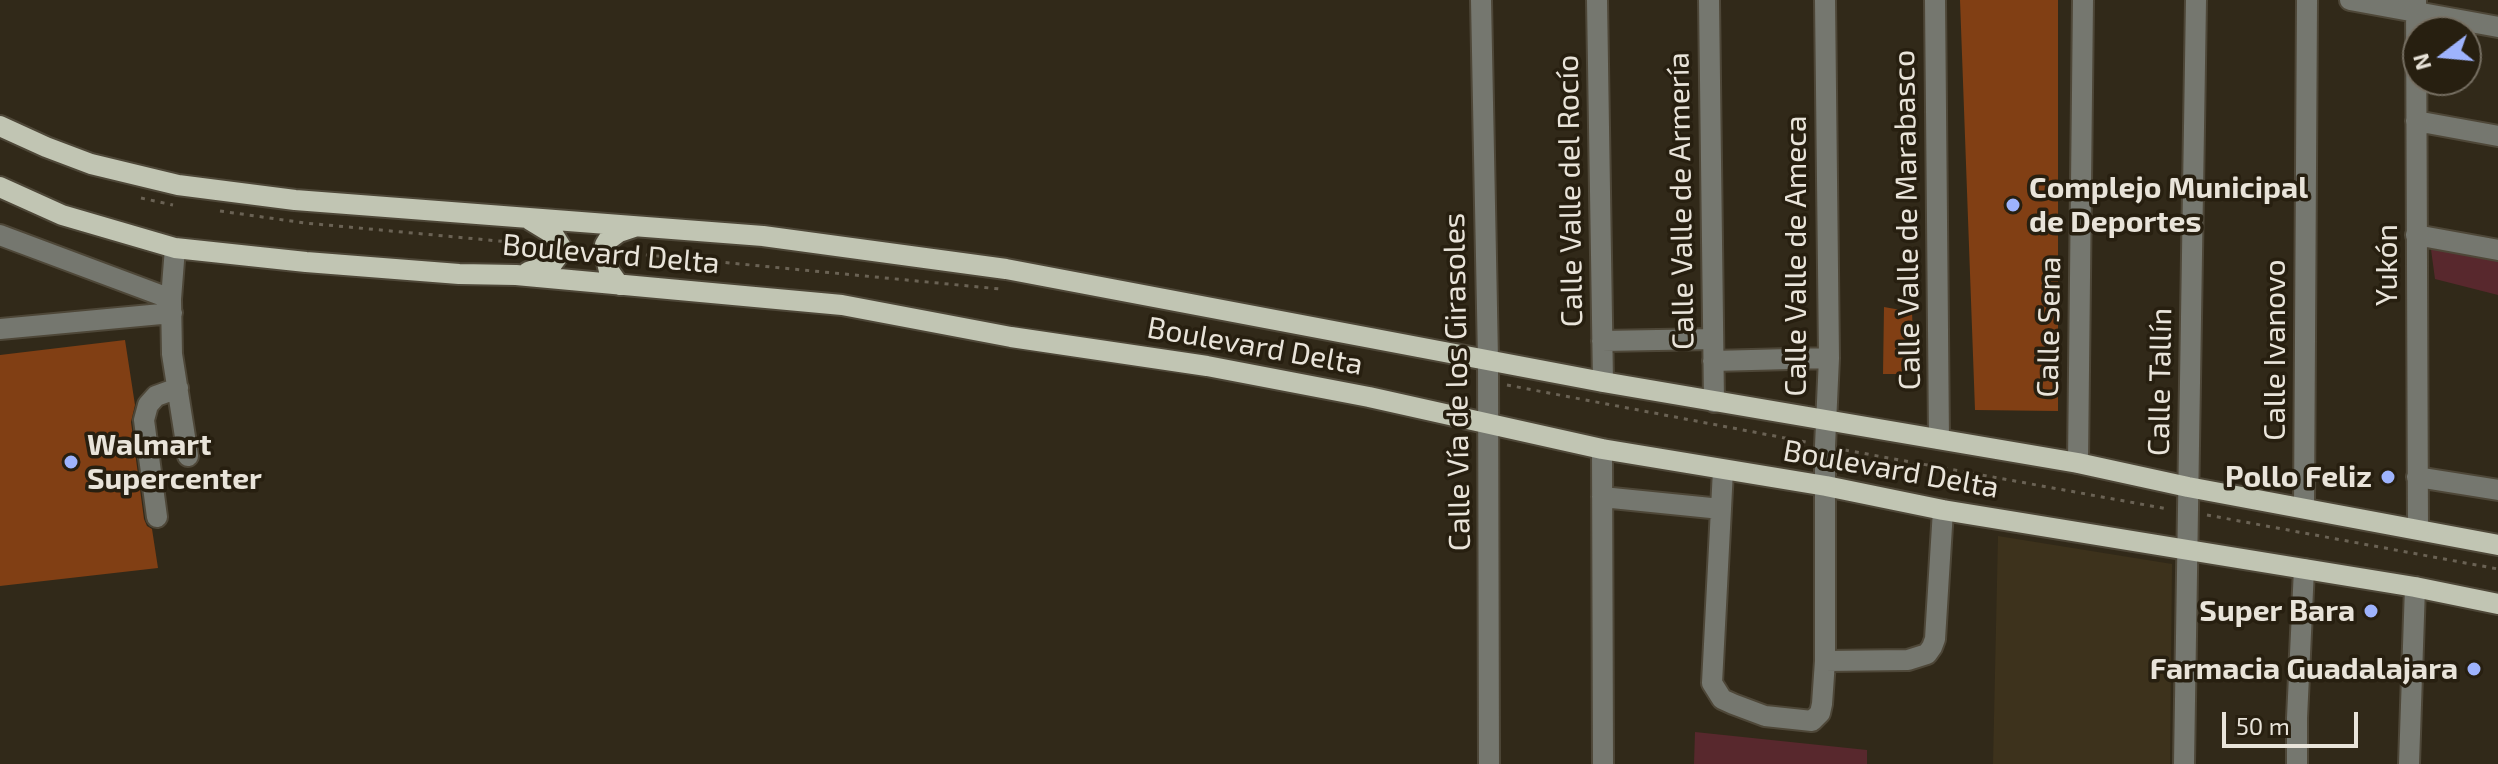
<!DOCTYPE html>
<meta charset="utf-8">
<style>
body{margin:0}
#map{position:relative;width:2498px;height:764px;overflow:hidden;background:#312919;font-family:"Exo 2",sans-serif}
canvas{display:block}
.north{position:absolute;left:2402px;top:16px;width:80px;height:80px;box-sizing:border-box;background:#271f10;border:2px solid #756e61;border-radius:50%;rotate:254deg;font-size:22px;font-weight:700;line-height:32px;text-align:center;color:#e9e4da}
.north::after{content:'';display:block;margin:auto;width:28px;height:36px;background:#9eb3fd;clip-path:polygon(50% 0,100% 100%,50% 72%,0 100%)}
.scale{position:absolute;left:2222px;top:712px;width:136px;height:36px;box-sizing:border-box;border:4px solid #e9e4da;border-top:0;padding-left:10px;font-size:24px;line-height:28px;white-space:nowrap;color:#e9e4da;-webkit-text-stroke:6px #271f10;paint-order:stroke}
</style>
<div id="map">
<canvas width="2498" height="764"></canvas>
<div class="north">N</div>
<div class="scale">50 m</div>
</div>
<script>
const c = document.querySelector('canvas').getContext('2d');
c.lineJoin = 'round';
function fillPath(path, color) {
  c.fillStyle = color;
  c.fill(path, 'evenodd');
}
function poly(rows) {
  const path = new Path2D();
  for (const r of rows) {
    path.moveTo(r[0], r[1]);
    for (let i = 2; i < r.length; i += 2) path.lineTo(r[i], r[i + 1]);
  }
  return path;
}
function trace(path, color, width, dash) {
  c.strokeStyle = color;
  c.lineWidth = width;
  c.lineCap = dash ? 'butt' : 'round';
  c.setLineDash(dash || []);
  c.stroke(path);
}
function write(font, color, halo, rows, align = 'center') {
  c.font = font + ' "Exo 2",sans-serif';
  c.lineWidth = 7;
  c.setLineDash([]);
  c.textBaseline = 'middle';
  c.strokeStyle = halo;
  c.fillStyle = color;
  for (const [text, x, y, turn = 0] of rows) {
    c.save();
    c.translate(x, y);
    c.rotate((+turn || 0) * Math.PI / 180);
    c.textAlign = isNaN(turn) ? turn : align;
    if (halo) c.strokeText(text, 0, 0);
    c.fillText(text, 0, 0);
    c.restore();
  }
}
fillPath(poly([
 [1998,536,2172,564,2170,764,1993,764]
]), '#3d321c');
fillPath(poly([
 [2430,242,2498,261,2498,295,2435,279],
 [1695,732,1867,750,1867,764,1694,764]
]), '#58282d');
fillPath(poly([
 [1960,0,2058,0,2058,411,1975,410],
 [1884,307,1912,312,1914,362,1902,374,1883,374],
 [125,340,135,405,131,422,144,519,147,526,152,529,158,568,0,586,0,355]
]), '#813f14');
const minor = poly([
 [1481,0,1488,359,1489,764],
 [1597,0,1603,382],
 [1709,0,1714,402],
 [1935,0,1939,439],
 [2350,0,2498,27],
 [2416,0,2418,529],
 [2416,121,2498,136],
 [0,235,171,299],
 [2416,235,2498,250],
 [175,248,171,299,172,354,188,456],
 [0,329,172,313],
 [1602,341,1713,339],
 [1713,361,1829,358],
 [1602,449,1603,764],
 [2078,463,2083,0],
 [1723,470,1712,683,1722,699,1733,704,1765,716,1812,721,1820,713,1822,704,1825,661,1825,446,1829,358,1825,0],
 [2417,477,2498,490],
 [1602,497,1721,509],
 [2304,508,2307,0],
 [157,517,144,420,148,405,156,396,178,388],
 [1825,661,1908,660,1927,654,1932,647,1935,639,1943,510],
 [2184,764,2196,0],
 [2297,764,2297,718,2304,569],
 [2409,764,2415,587]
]);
const major = poly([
 [0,126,46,147,91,164,178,185,295,200,763,236,1006,269,1603,382,2078,463,2188,487,2498,545],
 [0,187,62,215,175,248,306,262,459,274,516,275,842,305,1011,337,1207,366,1369,397,1602,449,1826,486,1943,510,2415,587,2498,604],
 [528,272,552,264,560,253,561,247,553,234,530,220],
 [619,285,609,271,604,250,605,245,608,240,619,232,634,227]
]);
trace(minor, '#4e4738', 24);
trace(major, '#4e4738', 24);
trace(poly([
 [141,198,173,205],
 [220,211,305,223,531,244],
 [626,253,1000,289],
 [1507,385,1806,442],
 [1845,450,2168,509],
 [2207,515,2498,569]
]), '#6a6254', 3, [4, 6]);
trace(minor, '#75776f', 20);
trace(major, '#c1c5b3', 20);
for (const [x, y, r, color] of [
 [2013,205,8,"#9eb3fd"],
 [71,462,8,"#9eb3fd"],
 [2388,477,8,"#9eb3fd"],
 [2371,611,8,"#9eb3fd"],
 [2474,669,8,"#9eb3fd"]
]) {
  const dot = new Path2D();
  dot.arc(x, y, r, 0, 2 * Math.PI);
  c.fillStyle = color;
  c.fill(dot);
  trace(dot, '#271f10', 3);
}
write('bold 30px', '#e9e4da', '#271f10', [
 ["Complejo Municipal",2029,188,"left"],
 ["de Deportes",2029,222,"left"],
 ["Walmart",87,445,"left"],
 ["Supercenter",87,479,"left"],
 ["Pollo Feliz",2372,477],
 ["Super Bara",2355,611],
 ["Farmacia Guadalajara",2458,669]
], 'right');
write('30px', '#e9e4da', '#271f10', [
 ["Calle Valle del Rocío",1570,191,-91],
 ["Calle Valle de Armería",1681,201,-91],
 ["Calle Valle de Marabasco",1907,220,-91],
 ["Boulevard Delta",611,254,5],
 ["Calle Valle de Ameca",1796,256,-90],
 ["Yukón",2387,265,-90],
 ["Calle Sena",2049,327,-89],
 ["Boulevard Delta",1255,346,10],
 ["Calle Ivanovo",2275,350,-90],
 ["Calle Vía de los Girasoles",1457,382,-91],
 ["Calle Tallín",2160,382,-89],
 ["Boulevard Delta",1891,469,10]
]);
</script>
